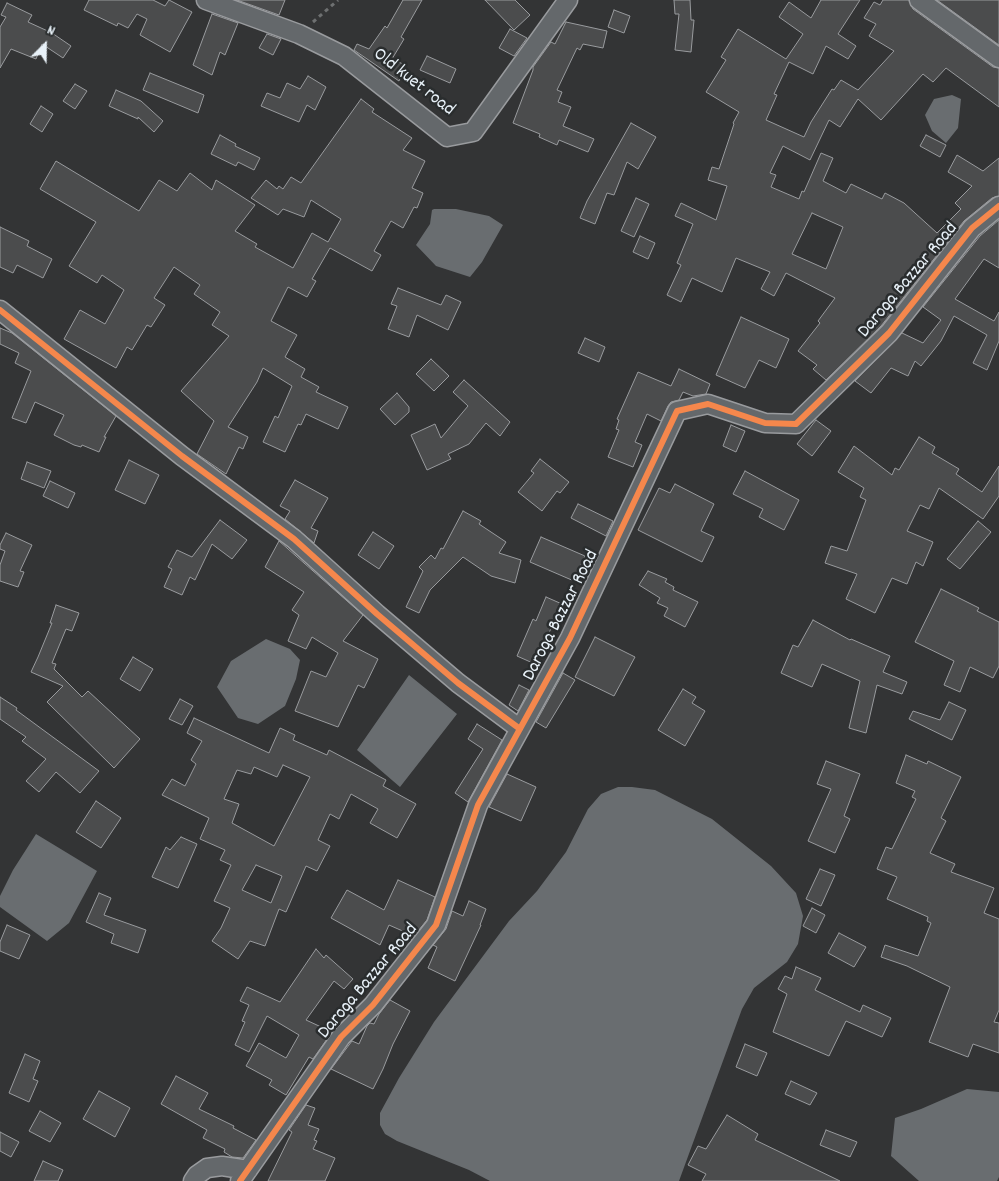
<!DOCTYPE html>
<style>
body{margin:0}
#map{position:relative;width:999px;height:1181px;overflow:hidden;background:#333435;font-family:Dekko,sans-serif}
canvas{display:block}
.north{position:absolute;left:20px;top:20px;width:50px;height:50px;-webkit-text-stroke:4px #2a2d2e;paint-order:stroke;rotate:23deg;font-size:14px;font-weight:700;line-height:20px;text-align:center;color:#e8f1f8}
.north::after{content:'';display:block;margin:auto;width:18px;height:22px;background:#e8f1f8;clip-path:polygon(50% 0,100% 100%,50% 72%,0 100%)}
</style>
<div id="map">
<canvas width="999" height="1181"></canvas>
<div class="north">N</div>
</div>
<script>
const c = document.querySelector('canvas').getContext('2d');
c.lineJoin = 'round';
function fillPath(path, color) {
  c.fillStyle = color;
  c.fill(path, 'evenodd');
}
function poly(rows) {
  const path = new Path2D();
  for (const r of rows) {
    path.moveTo(r[0], r[1]);
    for (let i = 2; i < r.length; i += 2) path.lineTo(r[i], r[i + 1]);
  }
  return path;
}
function trace(path, color, width, dash) {
  c.strokeStyle = color;
  c.lineWidth = width;
  c.lineCap = dash ? 'butt' : 'round';
  c.setLineDash(dash || []);
  c.stroke(path);
}
function write(font, color, halo, rows, align = 'center') {
  c.font = font + ' Dekko,sans-serif';
  c.lineWidth = 5;
  c.setLineDash([]);
  c.textBaseline = 'middle';
  c.strokeStyle = halo;
  c.fillStyle = color;
  for (const [text, x, y, turn = 0] of rows) {
    c.save();
    c.translate(x, y);
    c.rotate((+turn || 0) * Math.PI / 180);
    c.textAlign = isNaN(turn) ? turn : align;
    if (halo) c.strokeText(text, 0, 0);
    c.fillText(text, 0, 0);
    c.restore();
  }
}
fillPath(poly([
 [952,95,961,99,958,128,946,143,932,131,925,115,934,99],
 [434,209,456,209,489,216,503,225,482,262,470,277,436,266,416,245,430,224,432,210],
 [266,639,290,649,300,660,296,679,285,706,258,724,238,718,217,687,231,661],
 [409,675,457,714,400,787,357,750],
 [618,787,632,787,655,790,712,819,771,866,796,893,803,916,798,944,787,962,754,988,742,1009,679,1181,490,1181,469,1170,397,1141,385,1134,380,1125,380,1113,399,1078,434,1022,509,921,537,891,566,852,588,809,601,794],
 [36,834,97,871,69,923,47,941,0,907,0,896,13,870],
 [967,1089,999,1092,999,1177,997,1181,919,1181,891,1156,895,1118,921,1109]
]), '#696d70');
const building = poly([
 [89,0,153,0,165,6,169,0,192,12,170,52,140,35,147,19,137,14,128,28,118,23,117,26,84,10,89,0],
 [237,0,285,0,279,15,237,0],
 [403,0,422,0,401,37,404,39,392,59,405,65,399,81,354,50,357,44,369,49,385,26,387,28,403,0],
 [485,0,515,0,530,15,514,30,485,0],
 [674,0,690,0,691,20,694,20,691,52,675,50,679,14,675,14,674,0],
 [821,0,860,0,838,34,856,46,848,59,826,46,813,74,789,62,774,94,777,95,766,120,804,137,811,122,832,89,834,90,841,80,858,90,894,51,869,36,876,24,864,18,874,2,880,5,883,0,909,0,913,9,993,67,999,68,999,107,946,68,933,82,923,74,881,120,858,99,840,127,829,120,810,160,783,146,770,173,776,175,771,187,799,199,802,191,804,192,821,153,833,158,823,181,846,193,851,184,882,199,885,193,904,203,937,233,961,209,955,203,972,186,948,172,957,155,983,171,999,158,999,196,992,198,964,221,881,326,826,380,813,369,817,365,798,351,820,323,818,321,835,298,786,273,774,296,761,289,770,272,736,258,722,292,692,278,681,302,667,295,681,265,677,263,693,224,675,216,681,203,716,220,727,186,708,180,712,167,719,169,734,124,733,123,739,112,706,92,726,60,721,57,738,29,786,59,803,34,779,17,789,2,811,18,821,0],
 [812,213,843,227,826,269,792,254,812,213],
 [937,0,999,0,999,45,937,0],
 [7,3,32,15,28,22,52,33,71,46,63,58,42,44,36,59,11,49,0,68,0,27,6,17,1,15,7,3],
 [614,10,630,16,624,33,608,27,614,10],
 [212,14,238,23,225,55,220,52,212,75,193,65,212,14],
 [566,22,607,31,603,48,583,44,580,50,577,48,557,90,562,92,558,102,571,107,563,126,594,139,588,152,559,140,557,145,539,137,540,134,513,123,533,70,533,67,551,42,555,44,566,22],
 [510,29,527,38,514,56,499,48,510,29],
 [267,34,281,39,273,55,259,48,267,34],
 [427,56,456,69,450,83,420,70,427,56],
 [150,73,204,95,198,113,143,90,150,73],
 [308,76,326,87,315,110,307,105,299,122,261,106,267,93,280,98,287,83,300,89,308,76],
 [75,84,87,91,75,109,63,101,75,84],
 [116,90,141,101,163,121,154,132,138,117,138,119,109,106,116,90],
 [361,99,374,109,372,112,412,138,403,150,425,161,412,188,423,193,417,208,414,207,403,228,391,221,374,251,381,255,372,271,330,248,312,279,316,281,307,297,288,287,271,321,297,335,285,357,305,369,301,377,319,387,316,392,348,407,338,429,306,414,301,425,298,424,285,452,263,442,275,416,278,418,292,386,263,368,257,382,228,427,248,437,243,449,239,447,226,474,197,454,214,421,181,391,229,336,212,325,220,312,194,294,200,285,174,267,154,298,165,305,151,327,147,325,132,350,127,347,116,368,64,339,80,310,105,324,124,290,102,275,97,283,69,266,96,222,40,189,56,161,139,211,159,180,177,191,190,173,212,190,216,180,255,205,235,231,257,244,255,247,293,268,312,233,328,242,341,219,311,200,304,217,283,209,278,215,251,198,266,180,277,189,279,186,283,189,291,177,301,183,361,99],
 [41,106,53,114,42,132,30,124,41,106],
 [631,123,656,137,638,169,627,162,614,195,607,193,595,224,580,218,587,201,631,123],
 [220,135,236,144,235,146,260,158,254,170,238,162,236,166,211,154,220,135],
 [926,135,946,145,940,157,920,146,926,135],
 [636,198,649,204,634,237,621,231,636,198],
 [999,220,999,268,984,259,955,299,994,321,999,312,999,341,987,370,973,363,987,335,954,316,941,341,921,366,915,361,908,376,891,368,871,393,855,381,902,333,923,343,941,320,923,307,980,236,999,220],
 [0,227,29,241,27,246,52,259,43,278,17,265,13,273,0,267,0,227],
 [640,236,655,243,648,259,633,252,640,236],
 [398,288,441,305,446,295,461,302,448,330,417,315,409,337,388,329,397,306,391,304,398,288],
 [741,317,789,339,776,368,759,360,745,388,716,375,741,317],
 [0,328,12,333,116,416,104,437,106,437,99,452,82,445,81,447,74,445,54,435,64,415,35,402,26,423,12,418,31,371,15,363,19,353,0,344,0,328],
 [585,338,605,347,599,362,578,353,585,338],
 [431,359,449,376,434,391,416,374,431,359],
 [679,369,710,384,706,394,693,396,683,392,679,400,671,402,668,406,661,421,647,414,635,442,642,445,633,467,608,457,619,430,616,429,619,420,617,419,638,372,671,386,679,369],
 [464,380,510,422,500,436,486,423,469,444,448,454,451,459,427,470,411,435,435,424,441,438,468,406,453,392,464,380],
 [397,393,409,407,409,412,395,425,380,409,397,393],
 [816,420,831,431,812,456,797,444,816,420],
 [731,425,745,431,736,452,723,446,731,425],
 [919,437,935,447,932,453,959,469,956,474,982,492,999,466,999,496,983,519,939,488,929,509,920,505,907,531,933,542,923,566,916,562,907,584,892,578,875,613,846,599,857,574,825,563,831,546,847,551,866,500,860,497,864,488,838,472,854,446,892,475,895,468,899,470,919,437],
 [540,459,569,482,560,493,557,491,542,511,518,492,534,473,531,471,540,459],
 [129,460,159,475,145,504,115,490,129,460],
 [27,462,51,471,44,488,21,479,27,462],
 [745,471,799,500,784,530,759,517,763,509,733,494,745,471],
 [295,480,328,498,311,528,318,531,314,543,285,519,290,511,280,506,295,480],
 [50,481,75,493,68,508,43,496,50,481],
 [675,484,714,504,701,531,714,537,702,562,638,530,659,488,670,493,675,484],
 [578,504,613,521,606,536,571,518,578,504],
 [463,511,481,521,479,524,506,542,499,553,521,560,515,583,491,576,463,557,430,590,419,613,406,607,423,571,419,567,431,555,435,559,441,548,443,549,463,511],
 [220,520,247,540,232,559,212,544,195,580,190,577,182,595,164,587,172,569,168,567,177,550,192,557,220,520],
 [978,521,991,532,960,569,947,559,978,521],
 [373,532,394,546,379,569,358,555,373,532],
 [6,533,32,545,20,571,24,572,18,587,0,581,0,565,5,551,0,549,0,545,6,533],
 [541,537,585,556,574,581,530,562,541,537],
 [279,541,363,615,343,641,378,659,364,688,358,685,338,727,295,711,311,671,326,677,338,653,312,637,306,649,288,641,299,615,292,610,304,592,265,567,279,541],
 [648,571,667,579,665,582,674,587,673,590,698,602,685,627,664,616,668,608,657,603,660,598,639,585,648,571],
 [941,589,979,608,977,611,999,622,999,666,993,678,970,667,960,692,944,685,954,661,915,642,941,589],
 [546,597,562,604,535,664,517,656,533,619,536,621,546,597],
 [56,605,79,613,72,631,66,629,52,663,56,664,54,669,82,697,88,691,140,739,114,768,47,702,63,686,31,672,38,657,52,623,50,623,56,605],
 [813,620,850,640,851,639,890,656,883,672,907,682,902,694,877,685,866,733,849,728,860,681,822,664,812,687,781,673,793,645,798,647,813,620],
 [595,637,635,657,614,696,575,677,595,637],
 [133,657,153,669,140,691,120,679,133,657],
 [563,673,575,680,546,728,536,722,563,673],
 [519,685,529,690,518,711,509,705,519,685],
 [683,689,696,697,692,703,705,711,685,746,658,730,683,689],
 [0,697,17,708,16,710,99,771,80,793,56,772,39,792,26,781,46,759,22,741,26,737,0,719,0,697],
 [180,699,193,706,182,725,169,719,180,699],
 [949,702,966,710,952,740,909,719,913,711,940,720,949,702],
 [194,718,269,753,280,728,295,735,293,740,327,755,329,750,386,780,383,786,416,804,397,838,370,823,378,809,351,794,339,819,330,814,318,840,330,846,317,871,306,866,286,912,279,909,265,946,250,941,238,959,212,941,221,928,230,908,214,901,231,865,220,860,225,850,200,839,209,818,162,795,172,779,185,786,196,764,191,760,202,741,187,733,194,718],
 [283,765,310,777,274,846,232,823,239,804,224,799,237,770,251,774,254,767,277,777,283,765],
 [256,865,282,876,271,903,242,890,256,865],
 [477,724,502,740,468,802,455,793,483,749,468,739,477,724],
 [906,755,927,764,928,761,961,777,941,818,946,821,930,853,955,864,951,872,994,888,984,913,999,919,999,1010,994,1022,999,1023,999,1053,973,1044,968,1057,929,1042,950,987,907,966,881,957,885,945,918,956,931,923,927,921,928,917,887,899,897,877,877,869,886,847,892,849,916,799,912,797,915,791,896,783,906,755],
 [826,761,860,774,844,816,850,819,835,853,808,841,831,789,817,784,826,761],
 [507,774,536,787,521,821,489,807,507,774],
 [96,801,121,818,101,848,76,832,96,801],
 [181,837,197,844,178,888,152,877,166,847,170,850,181,837],
 [820,869,835,875,821,906,806,899,820,869],
 [398,880,435,897,427,920,414,936,389,925,380,945,331,918,347,890,384,910,398,880],
 [99,893,111,898,104,915,146,930,138,953,111,943,114,934,86,922,99,893],
 [469,901,486,909,480,925,481,925,455,981,428,968,437,947,433,945,446,929,452,911,463,916,469,901],
 [812,908,825,915,816,933,803,926,812,908],
 [7,925,30,935,19,959,0,951,0,942,7,925],
 [839,933,866,947,854,967,828,953,839,933],
 [316,949,324,958,326,955,353,979,344,989,334,981,306,1020,332,1032,313,1059,309,1057,286,1095,269,1085,272,1080,246,1066,259,1043,286,1058,299,1035,267,1016,249,1052,235,1045,245,1022,242,1021,249,1005,240,1001,247,987,280,1002,316,949],
 [796,967,821,978,815,990,860,1012,863,1005,891,1018,882,1037,846,1021,829,1056,773,1032,787,994,778,989,785,976,792,979,796,967],
 [390,1000,410,1011,393,1044,383,1069,373,1089,331,1069,352,1041,359,1044,367,1026,370,1023,374,1024,379,1014,390,1000],
 [745,1044,767,1053,757,1076,736,1067,745,1044],
 [25,1054,40,1061,33,1079,38,1081,29,1102,9,1093,25,1054],
 [176,1076,208,1093,199,1109,234,1126,233,1128,256,1140,243,1158,232,1157,224,1152,225,1149,203,1138,207,1130,161,1104,176,1076],
 [791,1081,817,1093,810,1105,785,1094,791,1081],
 [99,1091,130,1108,115,1137,83,1119,99,1091],
 [306,1105,315,1108,308,1125,319,1129,314,1140,317,1141,313,1149,335,1158,325,1181,268,1181,292,1132,289,1130,306,1105],
 [40,1111,61,1123,50,1142,29,1131,40,1111],
 [727,1115,758,1134,755,1140,840,1181,702,1181,706,1174,688,1165,698,1146,706,1149,727,1115],
 [826,1130,857,1142,850,1157,820,1145,826,1130],
 [0,1132,19,1142,11,1157,0,1151,0,1132],
 [43,1161,63,1170,58,1181,34,1181,43,1161]
]);
fillPath(building, '#4b4c4d');
trace(building, '#999b9e', 1);
const minor = poly([
 [206,0,299,34,344,56,447,137,473,132,568,0],
 [919,0,999,58],
 [0,310,182,456,294,539,377,614,458,683,520,729],
 [193,1181,197,1175,207,1168,222,1166,248,1170],
 [240,1181,341,1037,373,1005,436,925,478,805,570,638,677,411,708,404,765,423,796,424,889,333,972,228,999,206]
]);
trace(minor, '#999b9e', 21);
trace(poly([
 [313,22,338,0]
]), '#6e7071', 3, [4, 4]);
trace(minor, '#64686b', 18);
trace(poly([
 [0,310,182,456,294,539,377,614,458,683,520,729],
 [240,1181,341,1037,373,1005,436,925,478,805,570,638,677,411,708,404,765,423,796,424,889,333,972,228,999,206]
]), '#f5874c', 6);
write('19px', '#e8f1f8', '#2a2d2e', [
 ["Old kuet road",413,83,38],
 ["Daroga Bazzar Road",909,281,-50],
 ["Daroga Bazzar Road",562,616,-63],
 ["Daroga Bazzar Road",369,982,-50]
]);
</script>
